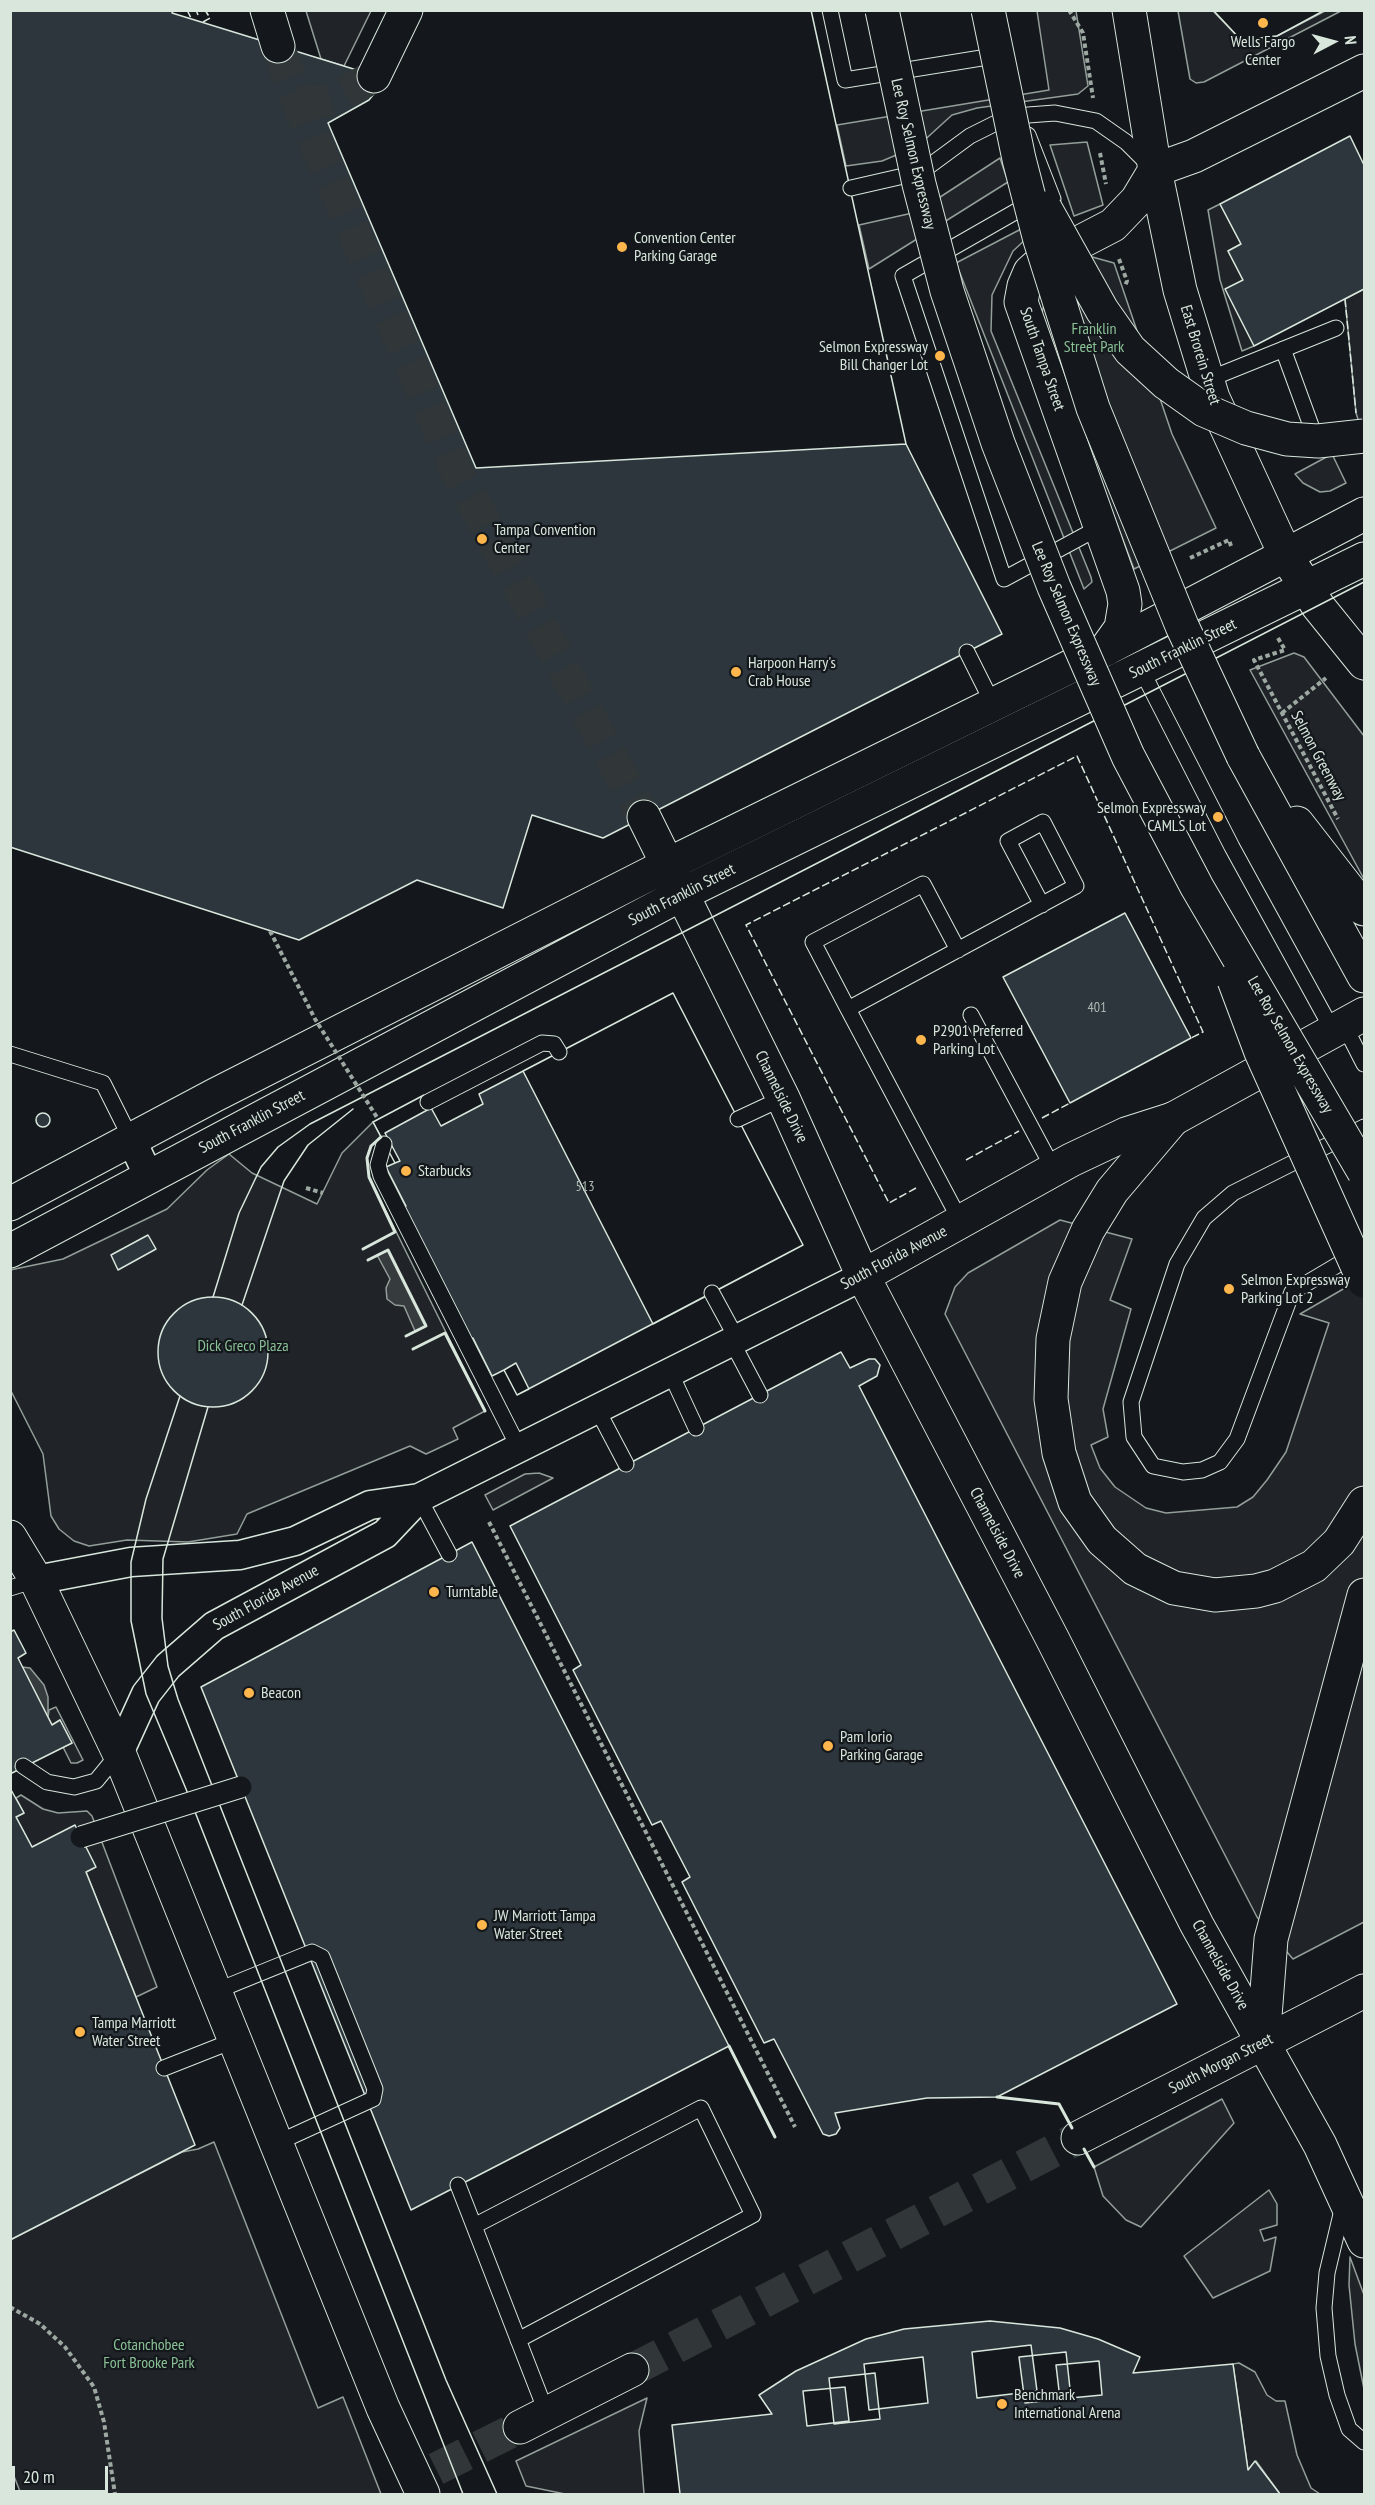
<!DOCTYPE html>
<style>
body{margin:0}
#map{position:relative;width:1375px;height:2505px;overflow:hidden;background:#14181c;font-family:"PT Sans Narrow",sans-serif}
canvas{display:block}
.frame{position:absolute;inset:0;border:12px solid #d8e6dc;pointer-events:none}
.north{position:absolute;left:1303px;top:12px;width:60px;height:60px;-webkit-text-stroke:4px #14181c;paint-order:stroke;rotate:84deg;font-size:16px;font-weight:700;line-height:24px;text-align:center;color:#d8e6dc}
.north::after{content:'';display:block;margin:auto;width:21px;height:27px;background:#d8e6dc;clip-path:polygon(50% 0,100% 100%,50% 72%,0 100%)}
.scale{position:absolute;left:12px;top:2466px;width:96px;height:27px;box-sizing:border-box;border:3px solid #d8e6dc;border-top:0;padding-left:8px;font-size:18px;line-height:21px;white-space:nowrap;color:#d8e6dc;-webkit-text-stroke:4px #14181c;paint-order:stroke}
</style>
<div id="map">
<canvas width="1375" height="2505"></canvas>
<div class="frame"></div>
<div class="north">N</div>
<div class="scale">20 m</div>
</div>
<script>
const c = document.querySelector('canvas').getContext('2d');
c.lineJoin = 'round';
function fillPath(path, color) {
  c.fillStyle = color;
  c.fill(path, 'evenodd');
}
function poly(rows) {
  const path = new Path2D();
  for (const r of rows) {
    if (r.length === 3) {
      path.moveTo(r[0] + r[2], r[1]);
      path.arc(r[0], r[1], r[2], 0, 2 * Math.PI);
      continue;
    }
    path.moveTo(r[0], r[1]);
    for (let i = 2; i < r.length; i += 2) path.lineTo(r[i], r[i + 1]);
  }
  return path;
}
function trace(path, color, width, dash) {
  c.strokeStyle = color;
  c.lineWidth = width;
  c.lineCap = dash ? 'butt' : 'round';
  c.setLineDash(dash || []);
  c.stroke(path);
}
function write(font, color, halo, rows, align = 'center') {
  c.font = font + ' "PT Sans Narrow",sans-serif';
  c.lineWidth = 4.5;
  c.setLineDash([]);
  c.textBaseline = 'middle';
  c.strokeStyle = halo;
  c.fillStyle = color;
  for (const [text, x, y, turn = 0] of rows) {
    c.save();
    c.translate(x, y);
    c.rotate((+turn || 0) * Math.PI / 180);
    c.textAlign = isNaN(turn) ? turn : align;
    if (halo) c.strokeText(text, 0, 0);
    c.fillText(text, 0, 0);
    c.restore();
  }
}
const green = poly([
 [306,11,371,11,344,66,321,59,306,11],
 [1037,11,1076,11,1088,86,1078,94,977,108,952,115,918,146,882,161,846,166,837,125,1049,90,1037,11],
 [1178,11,1213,11,1241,40,1277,36,1325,11,1341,11,1204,82,1196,83,1190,79,1178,11],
 [1087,142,1103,205,1074,216,1050,145,1087,142],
 [1000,158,1008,182,869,269,859,225,908,214,931,203,1000,158],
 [1220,204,1241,244,1228,251,1243,280,1254,346,1242,351,1220,280,1208,210,1220,204],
 [1023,228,1026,239,1013,251,992,295,991,331,1091,577,1092,582,1084,589,956,263,1023,228],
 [1085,255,1114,263,1172,434,1216,528,1134,569,1050,347,1042,313,1048,287,1085,255],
 [1364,289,1364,437,1356,413,1345,299,1364,289],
 [1332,454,1346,483,1330,491,1320,492,1303,483,1295,474,1332,454],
 [1294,653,1304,657,1364,736,1364,879,1250,670,1294,653],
 [373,1122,381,1137,371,1146,367,1157,369,1177,485,1411,453,1428,458,1439,426,1454,410,1446,247,1514,237,1534,188,1542,127,1540,89,1546,74,1541,59,1529,51,1516,43,1454,11,1391,10,1270,63,1259,167,1209,207,1170,229,1154,252,1173,317,1204,342,1153,373,1122],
 [1060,1220,1132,1239,1110,1300,1131,1309,1103,1409,1108,1437,1091,1445,1100,1468,1115,1487,1146,1508,1166,1513,1237,1507,1253,1497,1267,1480,1286,1452,1329,1323,1300,1314,1364,1277,1364,1922,1293,1959,1257,1917,945,1314,955,1287,968,1273,1060,1220],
 [539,1473,553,1478,493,1510,485,1495,525,1474,539,1473],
 [56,1707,83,1760,77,1763,71,1763,63,1747,72,1743,60,1720,52,1725,48,1717,49,1710,56,1707],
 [21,1795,43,1809,58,1813,87,1811,92,1816,157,1987,136,1997,86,1872,95,1867,32,1847,16,1817,24,1813,16,1798,21,1795],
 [1222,2099,1234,2123,1141,2227,1126,2220,1103,2196,1094,2167,1222,2099],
 [214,2142,318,2408,343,2397,381,2494,21,2494,10,2466,10,2240,182,2152,198,2149,214,2142],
 [1269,2190,1277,2204,1277,2225,1260,2230,1264,2241,1276,2237,1270,2271,1213,2298,1184,2256,1269,2190],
 [1350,2257,1364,2295,1364,2389,1355,2344,1349,2285,1350,2257],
 [1239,2363,1255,2372,1267,2395,1276,2401,1285,2401,1297,2455,1311,2488,1320,2494,1280,2494,1256,2461,1248,2470,1233,2364,1239,2363],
 [647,2398,639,2431,644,2494,565,2494,526,2486,516,2461,647,2398]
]);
fillPath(green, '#202428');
trace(green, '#939e99', 1.5);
const water = poly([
 [388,1250,426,1326,415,1331,404,1306,395,1305,387,1299,386,1288,390,1279,377,1255,388,1250],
 [22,1667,30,1668,44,1685,48,1697,48,1717,22,1667]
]);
fillPath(water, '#363b3e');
trace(water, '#939e99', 1.5);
const building = poly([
 [10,10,173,10,172,13,386,79,416,10,811,10,906,444,1002,634,603,838,532,815,503,908,417,880,299,940,10,847,10,10],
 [416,10,811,10,906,444,476,468,328,123,369,100,386,79,416,10],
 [1213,10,1325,10,1277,36,1241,40,1213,10],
 [1213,10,1325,10,1277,36,1241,40,1213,10],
 [1350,136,1364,165,1364,289,1254,346,1225,289,1243,280,1228,251,1241,244,1220,204,1350,136],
 [1125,913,1191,1038,1070,1103,1003,977,1125,913],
 [673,993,803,1245,517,1395,504,1370,492,1376,473,1338,468,1341,433,1295,407,1239,399,1209,406,1206,386,1167,395,1163,373,1122,424,1095,441,1126,483,1104,479,1094,673,993],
 [673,993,803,1245,653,1324,523,1071,673,993],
 [424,1095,431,1108,385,1133,400,1161,395,1163,373,1122,424,1095],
 [43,1120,7],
 [148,1235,156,1249,118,1270,111,1255,148,1235],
 [213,1352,55],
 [841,1352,850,1368,869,1359,875,1359,880,1365,877,1376,859,1386,1177,2004,997,2097,927,2098,835,2113,840,2128,836,2134,829,2136,823,2134,774,2039,764,2043,682,1882,690,1877,661,1821,652,1825,573,1670,581,1665,510,1526,841,1352],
 [516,1363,529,1389,517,1395,504,1370,516,1363],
 [472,1542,729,2046,411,2210,201,1687,472,1542],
 [14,1630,26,1653,18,1658,52,1725,60,1720,72,1743,10,1774,10,1632,14,1630],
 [10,1788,24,1813,16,1817,32,1847,75,1825,96,1867,86,1872,195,2145,10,2240,10,1788],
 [990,2321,1060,2328,1098,2339,1140,2357,1133,2373,1233,2364,1248,2470,1255,2461,1280,2494,680,2494,672,2425,772,2414,759,2395,796,2371,866,2339,904,2329,990,2321],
 [1031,2345,1037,2391,977,2398,972,2352,1031,2345],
 [1066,2352,1071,2398,1025,2403,1019,2357,1066,2352],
 [923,2357,928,2403,869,2410,864,2364,923,2357],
 [1099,2361,1102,2395,1060,2399,1056,2365,1099,2361],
 [875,2373,880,2419,834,2424,829,2378,875,2373],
 [845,2387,849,2421,807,2426,803,2391,845,2387]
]);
fillPath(building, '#2c363c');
trace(building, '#d8e6dc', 1.5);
trace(poly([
 [298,102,325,101,338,97,374,76],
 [632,2370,1078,2138],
 [436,2469,520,2427]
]), '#313739', 33, [33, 16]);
trace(poly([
 [278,46,298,102,459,476,644,817]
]), '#313739', 33, [33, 16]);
const service = poly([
 [830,10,845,80,1000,55],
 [1028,135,1053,199],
 [851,188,921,172,970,136,1000,121,1028,115,1055,113,1096,121,1126,142,1148,164],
 [1050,192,903,276,1004,579,1100,527],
 [1283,349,1317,442],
 [1207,380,1336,328],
 [967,652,995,708],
 [1141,669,1232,847,1333,1031],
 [848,1009,813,942,923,884,958,950],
 [971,1015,1054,1170],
 [1344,1025,1364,1064],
 [10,1054,103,1083,131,1139],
 [428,1102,542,1043,554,1044,559,1052],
 [738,1119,783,1098],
 [384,1144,378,1165,381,1176,519,1448],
 [961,1222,848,1009,1076,886,1043,822,1008,841,1042,905],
 [1356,1254,1292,1292,1237,1439,1220,1462,1202,1470,1183,1472,1153,1466,1134,1437,1131,1402,1177,1264,1204,1218,1233,1193,1364,1127],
 [712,1293,737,1339],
 [732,1342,760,1395],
 [670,1372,696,1428],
 [597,1409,626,1464],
 [419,1498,449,1554],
 [10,1588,36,1580],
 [23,1766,47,1782,74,1787,96,1781,119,1753],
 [216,1991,312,1952,322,1957,375,2089,373,2099,277,2143],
 [164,2068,235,2040],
 [458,2185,474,2226],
 [1343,2206,1327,2273,1324,2308,1328,2356,1337,2395,1349,2429,1364,2442],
 [518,2340,753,2215,701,2108,474,2226,547,2414]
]);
const minor = poly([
 [131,1139,149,1177],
 [36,1580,131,1562,240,1555,295,1541,370,1505,419,1498,863,1276],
 [119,1753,146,1694,168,1666,214,1626,385,1534,419,1498]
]);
const tertiary = poly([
 [374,76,406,10],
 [1106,649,1364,514],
 [10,1204,215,1095,667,865],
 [10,1251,682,894,1364,559],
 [10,1537,36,1580,119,1753,383,2408,423,2494],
 [1078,2138,1364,1991],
 [520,2427,632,2370]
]);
const secondary = poly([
 [267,10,278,46],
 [1129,10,1155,170,1180,290,1213,398,1285,554,1318,606,1364,663],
 [644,817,783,1098,863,1276,1052,1638,1197,1925,1320,2145,1364,2241],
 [667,865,1106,649,1121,628,1125,604,1123,591,1021,302,1024,286,1030,272,1040,263,1113,225,1137,200,1155,170,1194,156,1364,71],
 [863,1276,1071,1160,1126,1134,1173,1119]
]);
const primary = poly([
 [1173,1119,1364,1014]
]);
const motorway = poly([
 [1243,756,1364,976],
 [1297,823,1364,909],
 [1173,1119,1112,1191,1088,1230,1065,1282,1053,1339,1051,1399,1059,1453,1075,1502,1102,1540,1135,1569,1174,1588,1215,1595,1256,1591,1275,1586,1314,1566,1339,1542,1364,1503],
 [1263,2042,1271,1939,1364,1595]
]);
trace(service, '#d8e6dc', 17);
trace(minor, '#d8e6dc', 31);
trace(tertiary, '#d8e6dc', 35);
trace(secondary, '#d8e6dc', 35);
trace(primary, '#d8e6dc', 35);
trace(motorway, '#d8e6dc', 35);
trace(poly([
 [1069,10,1083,33,1093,98],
 [1100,153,1106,184],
 [1119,259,1127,281,1125,286],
 [1190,558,1229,540,1231,546],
 [1278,638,1285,650,1254,660,1338,819],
 [1282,713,1326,678],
 [306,1188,323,1193],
 [489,1522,795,2127],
 [10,2307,40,2324,65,2347,94,2387,104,2422,115,2494]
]), '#9da8a2', 4, [4.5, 3]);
trace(service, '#14181c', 15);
trace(minor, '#14181c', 28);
trace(tertiary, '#14181c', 33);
trace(secondary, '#14181c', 33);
trace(primary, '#14181c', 33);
trace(motorway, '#14181c', 33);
trace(poly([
 [213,1297,239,1213,261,1167,278,1147,310,1124,1364,582],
 [242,1305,284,1181,308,1145,353,1109],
 [180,1396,146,1499,131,1562,131,1621,146,1694,186,1789,463,2494],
 [208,1407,163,1559,162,1618,168,1666,178,1699,446,2380,497,2494]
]), '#d8e6dc', 1.5);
const pedestrianBridge = poly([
 [81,1837,241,1787]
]);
const motorwayBridge = poly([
 [882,10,919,184,947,291,998,443,1054,587,1128,756,1197,887,1364,1172],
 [988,10,1019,159,1040,240,1093,408,1182,626,1243,756],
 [1045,208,1102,310,1130,350,1166,383,1204,410,1246,428,1287,439,1318,441,1364,436],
 [1234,980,1261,1052,1364,1281]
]);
trace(pedestrianBridge, '#d8e6dc', 23, []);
trace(motorwayBridge, '#d8e6dc', 35, []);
trace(poly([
 [270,931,315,1019,378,1119]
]), '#9da8a2', 4, [4.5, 3]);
trace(pedestrianBridge, '#14181c', 21);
trace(motorwayBridge, '#14181c', 33);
trace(poly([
 [187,10,191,18],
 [196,10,198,15],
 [203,22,210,18,205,10],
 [1345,299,1356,413],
 [1042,1118,1070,1103],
 [966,1160,1019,1131],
 [916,1188,889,1203,746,925,1077,756,1203,1032,1191,1038]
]), '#d8e6dc', 1.5, [8, 3]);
trace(poly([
 [363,1249,395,1232,369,1177,367,1158,371,1146,381,1137],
 [368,1260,388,1250,426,1326,406,1336],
 [413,1349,445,1333,485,1411],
 [729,2046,775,2137],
 [997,2097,1059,2104,1072,2128],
 [1084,2149,1094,2167]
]), '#d8e6dc', 3);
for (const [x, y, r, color] of [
 [1263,23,6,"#ffb74d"],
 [622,247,6,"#ffb74d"],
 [940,356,6,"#ffb74d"],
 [482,539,6,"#ffb74d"],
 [736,672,6,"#ffb74d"],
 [1218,817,6,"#ffb74d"],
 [921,1040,6,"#ffb74d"],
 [406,1171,6,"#ffb74d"],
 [1229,1289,6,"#ffb74d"],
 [434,1592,6,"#ffb74d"],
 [249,1693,6,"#ffb74d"],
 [828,1746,6,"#ffb74d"],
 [482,1925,6,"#ffb74d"],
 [80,2032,6,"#ffb74d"],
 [1002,2404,6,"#ffb74d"]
]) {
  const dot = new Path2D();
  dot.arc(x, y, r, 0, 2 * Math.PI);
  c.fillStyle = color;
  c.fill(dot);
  trace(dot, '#14181c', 2);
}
write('14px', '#adbab4', null, [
 ["401",1097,1008],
 ["513",585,1187]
]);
write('16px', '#d8e6dc', '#14181c', [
 ["Wells Fargo",1263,42,"center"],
 ["Center",1263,60,"center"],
 ["Convention Center",634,238],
 ["Parking Garage",634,256],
 ["Selmon Expressway",928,347,"right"],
 ["Bill Changer Lot",928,365,"right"],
 ["Tampa Convention",494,530],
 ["Center",494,548],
 ["Harpoon Harry's",748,663],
 ["Crab House",748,681],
 ["Selmon Expressway",1206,808,"right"],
 ["CAMLS Lot",1206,826,"right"],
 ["P2901 Preferred",933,1031],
 ["Parking Lot",933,1049],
 ["Starbucks",418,1171],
 ["Selmon Expressway",1241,1280],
 ["Parking Lot 2",1241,1298],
 ["Turntable",446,1592],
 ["Beacon",261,1693],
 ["Pam Iorio",840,1737],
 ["Parking Garage",840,1755],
 ["JW Marriott Tampa",494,1916],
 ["Water Street",494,1934],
 ["Tampa Marriott",92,2023],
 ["Water Street",92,2041],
 ["Benchmark",1014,2395],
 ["International Arena",1014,2413]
], 'left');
write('16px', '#d8e6dc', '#14181c', [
 ["Lee Roy Selmon Expressway",913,154,77],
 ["East Brorein Street",1200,355,73],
 ["South Tampa Street",1042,359,71],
 ["Lee Roy Selmon Expressway",1066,614,67],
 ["South Franklin Street",1183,649,-26],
 ["Selmon Greenway",1318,756,62],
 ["South Franklin Street",682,895,-27],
 ["Lee Roy Selmon Expressway",1290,1045,60],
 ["Channelside Drive",781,1097,64],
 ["South Franklin Street",252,1122,-28],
 ["South Florida Avenue",894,1258,-28],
 ["Channelside Drive",997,1533,62],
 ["South Florida Avenue",266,1598,-29],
 ["Channelside Drive",1220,1965,61],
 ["South Morgan Street",1221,2064,-27]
]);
write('16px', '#8ac095', '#14181c', [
 ["Franklin",1094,329],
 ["Street Park",1094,347],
 ["Dick Greco Plaza",243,1346],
 ["Cotanchobee",149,2345],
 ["Fort Brooke Park",149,2363]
]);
</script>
